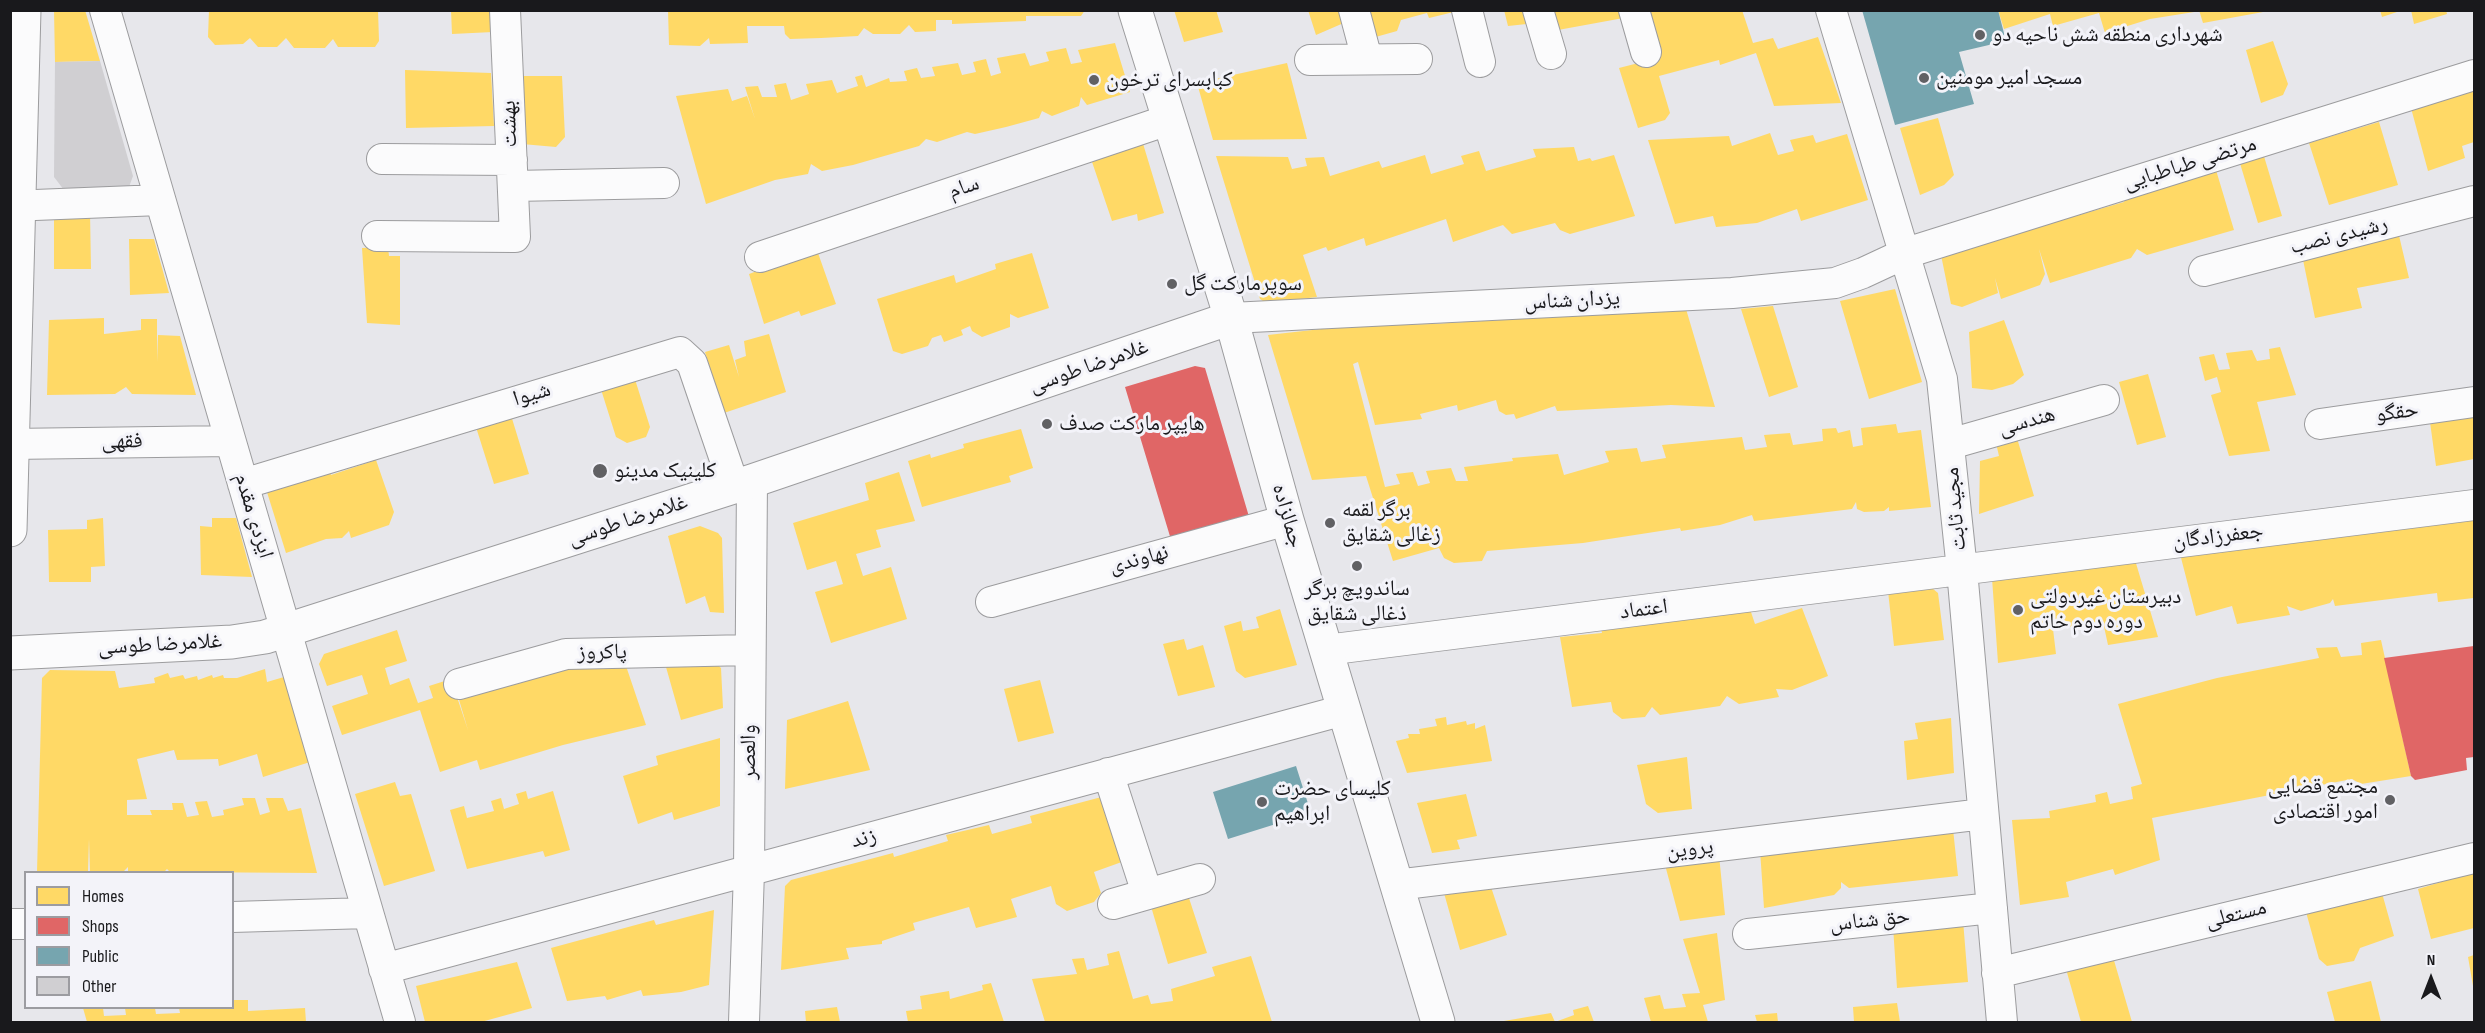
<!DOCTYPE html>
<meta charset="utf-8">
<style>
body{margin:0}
#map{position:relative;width:2485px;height:1033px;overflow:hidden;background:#e7e7eb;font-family:"Sofia Sans Condensed",sans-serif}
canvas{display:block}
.frame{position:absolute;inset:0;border:12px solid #19191c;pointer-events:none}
.legend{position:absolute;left:24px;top:871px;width:210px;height:138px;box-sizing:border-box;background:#f3f3f9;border:2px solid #9c9ca1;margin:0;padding:8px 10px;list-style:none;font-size:18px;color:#19191c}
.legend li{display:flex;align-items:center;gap:12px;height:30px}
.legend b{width:30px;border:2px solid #9c9ca1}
.north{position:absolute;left:2401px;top:949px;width:60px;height:60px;-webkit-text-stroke:4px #f3f3f9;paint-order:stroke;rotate:0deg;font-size:16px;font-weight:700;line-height:24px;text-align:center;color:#19191c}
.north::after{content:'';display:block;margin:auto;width:21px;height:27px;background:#19191c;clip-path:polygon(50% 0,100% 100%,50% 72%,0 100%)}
</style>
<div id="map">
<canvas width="2485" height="1033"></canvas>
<div class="frame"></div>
<ul class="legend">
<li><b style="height:16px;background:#ffd966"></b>Homes</li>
<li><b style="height:16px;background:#e06666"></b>Shops</li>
<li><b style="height:16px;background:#76a5af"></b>Public</li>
<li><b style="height:16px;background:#d0cfd2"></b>Other</li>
</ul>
<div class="north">N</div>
</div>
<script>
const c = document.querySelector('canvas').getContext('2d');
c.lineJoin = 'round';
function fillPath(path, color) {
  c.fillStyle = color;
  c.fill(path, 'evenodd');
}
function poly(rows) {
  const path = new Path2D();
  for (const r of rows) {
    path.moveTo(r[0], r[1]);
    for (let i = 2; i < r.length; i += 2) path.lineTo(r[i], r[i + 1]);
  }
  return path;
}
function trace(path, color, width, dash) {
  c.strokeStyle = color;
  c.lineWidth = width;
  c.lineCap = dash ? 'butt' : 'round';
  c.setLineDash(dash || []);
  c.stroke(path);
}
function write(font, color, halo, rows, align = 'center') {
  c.font = font + ' "Sofia Sans Condensed","Noto Naskh Arabic",sans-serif';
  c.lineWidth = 6;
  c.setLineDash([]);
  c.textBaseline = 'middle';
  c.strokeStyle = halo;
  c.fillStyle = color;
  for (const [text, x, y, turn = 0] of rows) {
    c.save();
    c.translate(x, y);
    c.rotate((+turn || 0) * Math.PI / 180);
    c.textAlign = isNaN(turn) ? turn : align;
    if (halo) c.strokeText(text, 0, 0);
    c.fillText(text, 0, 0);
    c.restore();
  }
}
fillPath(poly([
 [54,10,85,10,100,61,55,62],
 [209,10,378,10,379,41,375,47,338,47,333,39,325,48,294,48,286,38,277,47,258,47,250,38,243,44,215,45,208,37],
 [451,10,493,10,493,32,452,34],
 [668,10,1085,10,1081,16,1026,16,1026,21,952,24,952,20,936,20,936,31,915,32,909,25,900,34,873,34,864,28,858,36,821,38,790,39,785,34,784,26,747,26,748,43,710,44,709,38,700,46,669,45],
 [1174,10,1216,10,1223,32,1184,42],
 [1308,10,1343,10,1346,22,1316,35],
 [1363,10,1458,10,1458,11,1429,18,1427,13,1401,20,1397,31,1372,38],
 [1504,10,1532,10,1536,23,1508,26],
 [1553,10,1627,10,1629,17,1558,30],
 [1640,10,1742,10,1753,43,1773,38,1778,49,1818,37,1841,103,1774,106,1756,53,1720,65,1719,60,1659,76,1670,113,1665,120,1638,128,1619,68,1654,59],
 [1998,10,2194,10,2194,12,2150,19,2105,33,2099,13,2053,26,2050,14,2004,29],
 [2199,10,2263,10,2263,12,2203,23],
 [2380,10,2400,10,2400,11,2382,17],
 [2411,10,2446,10,2447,14,2414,24],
 [2273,41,2288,84,2283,95,2261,103,2246,50],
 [1115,43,1130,92,1087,105,1081,97,1079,106,1052,116,1042,111,1039,118,1006,127,975,134,967,132,937,142,926,139,919,146,853,165,822,171,811,164,808,174,775,180,706,204,676,96,728,89,732,101,747,96,755,119,745,87,758,86,762,97,777,97,774,85,786,83,791,100,809,94,806,84,832,80,837,93,858,86,855,77,862,75,866,87,889,78,890,82,907,81,904,71,917,68,921,78,935,76,932,67,958,63,962,75,976,72,973,62,986,59,991,76,1001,73,997,58,1025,53,1030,66,1049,61,1046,52,1066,48,1071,64,1082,62,1078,50],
 [1287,63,1307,139,1213,140,1197,83],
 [405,70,491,73,494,126,406,128],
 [521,76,562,76,565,137,556,147,522,144],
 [2474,91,2474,142,2462,146,2465,158,2428,171,2411,108],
 [1938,118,1954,175,1944,185,1920,195,1900,128],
 [2379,122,2398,185,2329,205,2309,143],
 [1770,133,1778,155,1794,151,1790,140,1813,135,1816,143,1847,134,1868,200,1801,221,1797,209,1757,223,1716,227,1713,216,1675,224,1648,140,1729,136,1732,146],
 [1141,137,1164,213,1138,221,1137,214,1112,221,1089,153],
 [1574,147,1578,161,1590,158,1592,161,1614,155,1635,216,1570,234,1560,230,1555,223,1512,234,1503,225,1453,242,1446,219,1366,246,1364,238,1328,251,1326,247,1303,255,1317,297,1266,303,1260,299,1216,156,1288,157,1292,169,1307,166,1305,158,1324,157,1330,176,1379,161,1382,168,1425,155,1431,174,1464,164,1461,156,1479,151,1486,171,1536,157,1533,149],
 [2263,153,2282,216,2258,223,2239,160],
 [2216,170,2234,230,2147,255,2137,249,2131,258,2050,283,2039,249,2045,274,2040,285,2001,299,1995,278,1998,293,1962,307,1951,304,1941,255,2124,202,2125,199],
 [54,211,90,212,91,269,54,269],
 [2397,227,2409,278,2357,288,2362,308,2315,318,2302,255],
 [129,239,154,239,169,293,130,295],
 [388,247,389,256,400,256,400,325,367,323,362,248],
 [818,253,836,304,801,316,799,311,764,324,749,274,782,262,783,265],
 [1032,253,1049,308,1018,318,1010,314,1010,327,982,337,972,331,970,326,961,330,963,335,944,342,941,335,932,338,928,346,902,354,893,351,877,299,954,275,956,283,996,269,995,264],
 [1895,289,1922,382,1869,399,1840,301],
 [1773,306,1798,387,1769,397,1741,309],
 [1686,309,1715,407,1671,405,1557,411,1555,406,1516,419,1514,414,1506,415,1499,411,1496,400,1458,411,1457,405,1420,414,1422,419,1375,425,1358,362,1353,364,1385,487,1400,484,1396,474,1413,472,1418,486,1430,483,1426,471,1451,468,1456,481,1468,481,1464,467,1513,461,1512,458,1558,454,1564,475,1609,462,1605,451,1637,448,1641,462,1666,458,1662,445,1742,437,1745,450,1767,447,1764,435,1790,433,1793,445,1823,441,1822,429,1836,428,1838,433,1850,430,1853,447,1863,445,1861,428,1896,424,1898,433,1921,430,1931,507,1889,511,1889,507,1884,511,1864,512,1857,509,1856,502,1852,509,1754,521,1752,515,1720,525,1681,531,1680,528,1583,543,1487,551,1482,561,1454,563,1444,558,1439,548,1393,561,1366,476,1312,480,1268,335,1348,326,1432,324],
 [104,318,104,334,141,330,141,319,157,319,157,362,158,335,180,336,196,395,132,394,126,387,115,394,47,395,49,320],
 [2004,320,2024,375,2013,384,1992,390,1972,388,1969,332],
 [769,334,786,392,724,413,705,352,729,345,739,377,735,360,746,356,744,341],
 [2280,347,2296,395,2257,402,2270,451,2229,456,2211,395,2221,392,2217,377,2205,381,2199,357,2214,354,2219,370,2230,369,2226,353,2252,350,2257,361,2270,359,2269,349],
 [633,373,650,427,646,437,627,443,616,437,599,383],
 [2148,374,2166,437,2137,445,2119,382],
 [510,412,529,474,494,484,475,424],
 [2474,415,2474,459,2436,466,2430,422],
 [1021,429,1033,468,1009,476,1011,482,922,507,908,461,930,454,931,458,964,448,963,444],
 [2017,438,2034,496,1979,514,1980,461,1999,456,1996,443],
 [376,460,394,512,389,525,351,538,349,531,342,538,326,539,286,553,266,489,329,469,331,475],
 [899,472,915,521,876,530,881,547,856,554,863,576,891,567,907,619,831,643,815,592,843,584,836,561,807,570,793,523,869,500,865,483],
 [2474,517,2474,598,2438,602,2437,593,2335,606,2333,599,2330,603,2301,611,2287,606,2290,615,2237,624,2232,606,2196,616,2179,550],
 [103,518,105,566,91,567,91,582,49,582,48,530,87,529,87,520],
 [212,518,236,518,252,577,201,575,200,526,212,527],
 [700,526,718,533,722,538,724,613,710,612,705,596,686,604,668,536],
 [2135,560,2158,637,2108,645,2103,622,2053,629,2056,654,1998,663,1992,578],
 [1927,584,1938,593,1944,640,1894,646,1888,591],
 [1802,608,1828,676,1792,690,1776,689,1779,697,1739,704,1727,696,1720,706,1660,715,1652,707,1645,717,1622,719,1613,712,1611,702,1572,707,1560,637,1602,633,1601,629,1750,609,1755,624],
 [1280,609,1297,665,1245,678,1236,671,1224,626,1241,621,1243,631,1259,628,1256,617],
 [397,630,407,661,385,668,390,685,409,678,418,703,433,698,429,686,451,679,468,730,457,693,554,664,625,663,646,725,563,745,480,770,477,760,440,772,420,710,342,735,332,706,368,694,362,675,327,686,319,664,324,654],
 [1184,639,1187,650,1203,645,1215,687,1178,696,1163,644],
 [2381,640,2411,776,2361,784,2352,779,2152,818,2160,860,2115,875,2113,869,2066,882,2069,897,2020,905,2012,820,2050,818,2049,811,2096,802,2095,795,2107,792,2110,804,2133,799,2131,787,2142,784,2118,704,2217,678,2319,658,2316,648,2337,647,2341,657,2362,655,2361,643],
 [712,659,721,668,723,708,681,720,664,660],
 [265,669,267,682,284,677,310,762,263,777,257,754,219,766,218,759,177,760,174,750,137,759,147,799,127,800,127,815,152,815,150,810,173,810,172,803,183,803,187,817,199,815,195,802,207,801,212,817,224,815,223,810,244,805,242,798,255,798,260,815,270,812,266,798,283,798,288,811,301,808,317,873,170,872,167,869,164,872,128,872,128,867,123,872,90,872,89,839,88,872,37,872,42,678,50,670,115,671,119,688,155,683,154,678,168,673,170,678,183,675,185,679,197,676,198,680,212,675,213,678,223,675,224,678,237,678],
 [1040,680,1054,733,1018,742,1004,689],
 [848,701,870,770,785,789,787,720],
 [1446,717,1447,725,1466,721,1467,725,1475,723,1475,729,1485,725,1492,761,1407,773,1396,741,1409,738,1408,734,1420,734,1419,729,1437,726,1435,719],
 [1951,718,1954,773,1907,780,1904,741,1918,739,1915,723],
 [720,738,720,806,674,820,672,812,638,824,623,776,658,765,656,756],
 [1687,757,1692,809,1658,813,1646,804,1637,765],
 [395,782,400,796,411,794,435,871,384,886,355,794],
 [526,791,528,799,553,791,570,850,545,857,543,851,467,869,450,810,464,806,467,818,494,811,491,801,501,798,504,809,519,804,516,794],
 [1466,794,1477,836,1457,840,1460,849,1432,853,1417,803],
 [1109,795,1130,859,1094,872,1101,893,1094,902,1067,911,1056,904,1051,886,1011,899,1017,917,976,928,969,907,913,923,915,930,882,941,882,944,846,948,849,959,781,970,785,886,791,880,893,853,894,857,948,841,946,835,989,825,992,834,1032,823,1030,816],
 [1953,829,1958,876,1849,888,1841,882,1841,888,1834,895,1764,908,1760,850],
 [1719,855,1725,915,1680,921,1664,861],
 [2474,872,2474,928,2431,939,2418,889],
 [1491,887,1507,935,1460,950,1444,893],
 [1187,892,1207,953,1168,964,1150,903],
 [2382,893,2394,936,2360,948,2354,961,2327,966,2319,959,2306,912],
 [714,910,709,985,681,992,643,996,641,990,607,1000,605,996,567,1001,551,948,654,920,656,925],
 [1963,920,1968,982,1897,988,1893,926],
 [1717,933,1725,1000,1703,1005,1708,1022,1651,1022,1644,998,1660,995,1664,1009,1686,1007,1682,994,1700,993,1683,939],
 [1119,951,1133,999,1148,995,1151,1004,1173,1001,1171,989,1215,976,1212,967,1251,956,1272,1022,1045,1022,1032,979,1077,974,1072,959,1084,958,1087,970,1109,965,1107,954],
 [2474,955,2474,986,2473,986,2468,957],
 [2113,957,2132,1022,2081,1022,2066,969],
 [517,962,532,1008,481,1022,425,1022,416,986],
 [2371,981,2381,1022,2335,1022,2327,992],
 [991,983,1004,1022,908,1022,906,1011,922,1009,920,996,949,991,950,999,983,990,982,985],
 [232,1000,248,1000,248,1011,305,1008,306,1022,87,1022,83,1008,103,1008,104,1016,126,1015,125,1008,155,1008,156,1014,180,1013,179,1008,232,1008],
 [1897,1003,1900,1022,1854,1022,1853,1007],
 [1588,1006,1594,1022,1498,1022,1551,1013,1555,1022,1574,1015,1573,1010],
 [837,1007,840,1022,806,1022,805,1011],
 [1777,1013,1778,1022,1757,1022,1755,1015]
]), '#ffd966');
fillPath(poly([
 [1195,366,1205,368,1250,520,1172,543,1125,387],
 [2474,646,2474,757,2466,758,2467,770,2415,780,2411,776,2384,658]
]), '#e06666');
fillPath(poly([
 [1862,10,1998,10,2006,41,1959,52,1974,104,1895,125],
 [1296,766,1311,813,1228,839,1213,792]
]), '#76a5af');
fillPath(poly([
 [100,61,133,176,129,187,64,190,54,177,55,62]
]), '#d0cfd2');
const minor = poly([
 [105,10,400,1022],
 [1354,10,1367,59],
 [1467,10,1480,62],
 [1538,10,1551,54],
 [1634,10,1646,52],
 [1831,10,1942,379,1962,570,2002,1022],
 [1310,60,1417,59],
 [382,159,512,160],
 [513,186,664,183],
 [10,206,160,200],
 [377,236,515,237,505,10],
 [760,257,1168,120],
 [2204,271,2474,201],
 [1231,318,1732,293,1835,283,1863,273,1906,253,2474,75],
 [2320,424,2474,402],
 [10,444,230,441],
 [1950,444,2104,400],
 [243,484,680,352,692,363,734,486],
 [991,602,1287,520],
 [1326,650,2474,505],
 [459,684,566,654,750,650],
 [1108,773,1147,893],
 [1396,885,1983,814],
 [1113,904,1200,879],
 [232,917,368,913],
 [10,924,26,924],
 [1748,934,1992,908],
 [384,969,1344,710],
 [1997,973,2474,858],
 [744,1022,749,871,752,481]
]);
const tertiary = poly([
 [10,653,232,642,265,637,752,481,1231,318]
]);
const secondary = poly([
 [1135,10,1231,318,1287,520,1438,1022],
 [10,530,24,10]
]);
trace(minor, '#9c9c9e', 32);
trace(tertiary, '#9c9c9e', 35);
trace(secondary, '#9c9c9e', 35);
trace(minor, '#fbfbfc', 30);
trace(tertiary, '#fbfbfc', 33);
trace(secondary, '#fbfbfc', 33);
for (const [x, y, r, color] of [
 [1980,35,6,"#616164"],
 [1924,78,6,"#616164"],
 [1094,80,6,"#616164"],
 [1172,284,6,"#616164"],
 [1047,424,6,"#616164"],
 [600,471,8,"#616164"],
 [1330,523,6,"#616164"],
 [1357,566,6,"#616164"],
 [2018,610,6,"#616164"],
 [2390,800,6,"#616164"],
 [1262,802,6,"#616164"]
]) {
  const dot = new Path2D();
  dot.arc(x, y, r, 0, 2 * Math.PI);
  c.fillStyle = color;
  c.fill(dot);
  trace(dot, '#f3f3f9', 2);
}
write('22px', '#19191c', '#f3f3f9', [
 ["شهرداری منطقه شش ناحیه دو",1992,35],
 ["مسجد امیر مومنین",1936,78],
 ["کبابسرای ترخون",1106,80],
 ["سوپرمارکت گل",1184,284],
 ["هايپر ماركت صدف",1059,424],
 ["کلینیک مدینو",614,471],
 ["برگر لقمه",1342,510],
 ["زغالی شقایق",1342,535],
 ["ساندویچ برگر",1357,589,"center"],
 ["ذغالی شقایق",1357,614,"center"],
 ["دبیرستان غیردولتی",2030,597],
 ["دوره دوم خاتم",2030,622],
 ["مجتمع قضایی",2378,787,"right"],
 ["امور اقتصادی",2378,812,"right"],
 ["کلیسای حضرت",1274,789],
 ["ابراهیم",1274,814]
], 'left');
write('22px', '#19191c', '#f3f3f9', [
 ["بهشت",510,124,-92],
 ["مرتضی طباطبایی",2190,164,-17],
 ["سام",964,188,-19],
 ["رشیدی نصب",2339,236,-14],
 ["یزدان شناس",1572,301,-3],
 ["غلامرضا طوسی",1089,367,-19],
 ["شیوا",532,395,-17],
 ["حقگو",2397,413,-8],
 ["هندسی",2027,422,-16],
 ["فقهی",122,442,-1],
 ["مجید ثابت",1956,509,-95],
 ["ایزدی مقدم",253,516,73],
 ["جمالزاده",1287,516,74],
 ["غلامرضا طوسی",628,521,-18],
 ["جعفرزادگان",2218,537,-7],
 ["نهاوندی",1139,560,-15],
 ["اعتماد",1644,610,-7],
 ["غلامرضا طوسی",160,645,-3],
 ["پاکروز",602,653,-1],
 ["والعصر",749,752,-90],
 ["زند",864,839,-15],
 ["پروین",1690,850,-7],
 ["مستعلی",2236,915,-14],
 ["حق شناس",1870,921,-6]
]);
</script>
